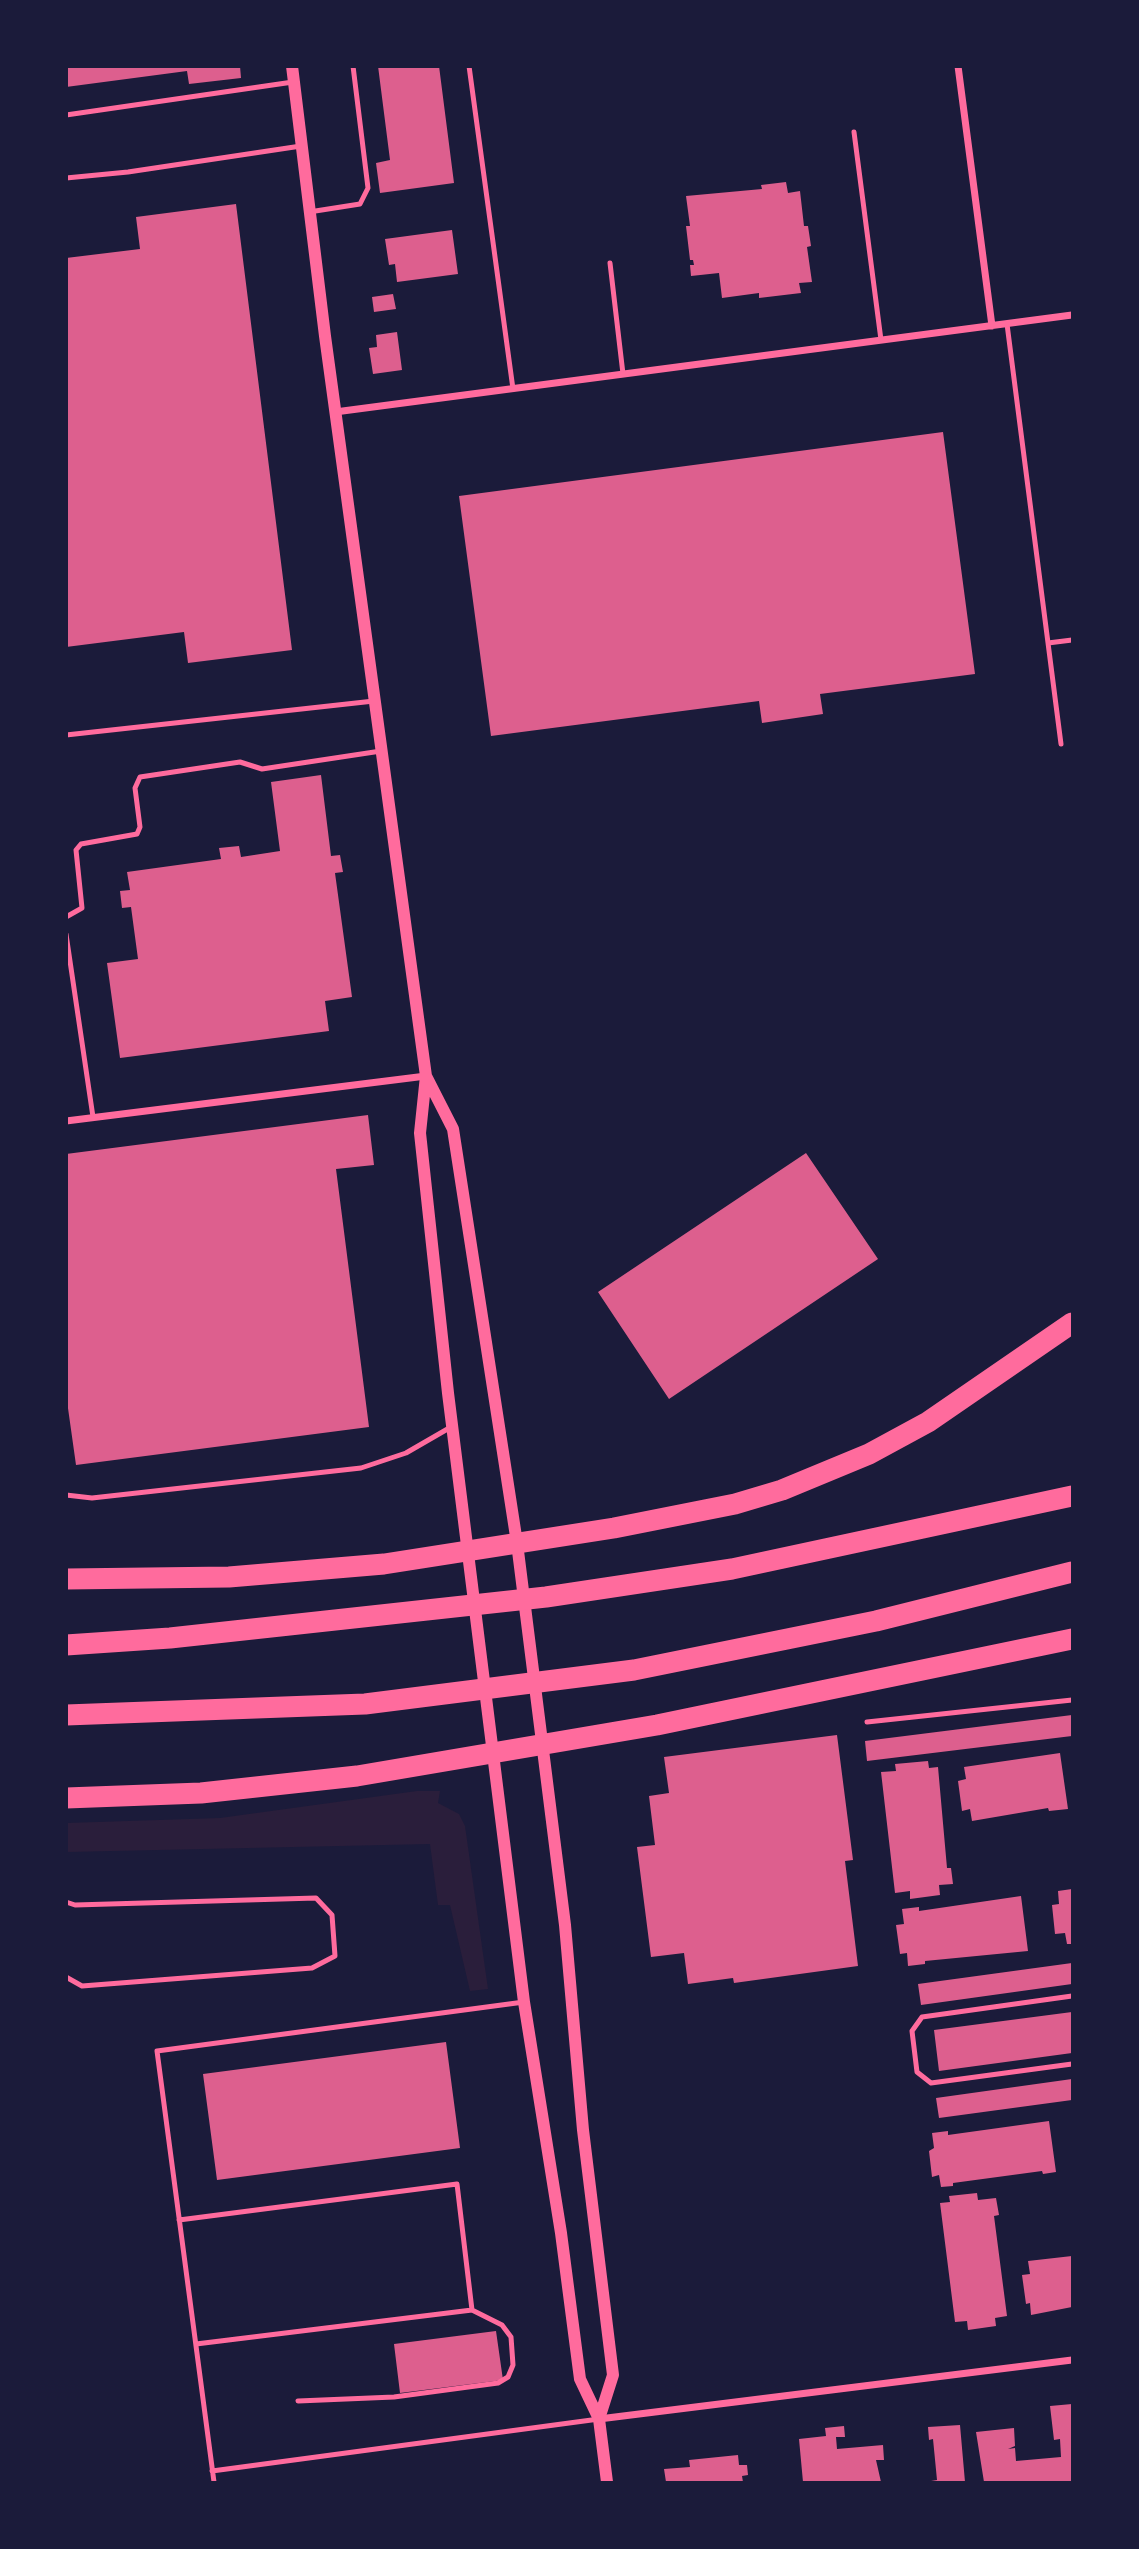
<!DOCTYPE html>
<style>
body{margin:0}
#map{position:relative;width:1139px;height:2549px;overflow:hidden;background:#1b1b3a;font-family:"Public Sans",sans-serif}
canvas{display:block}
.frame{position:absolute;inset:0;border:68px solid #1b1b3a;pointer-events:none}
</style>
<div id="map">
<canvas width="1139" height="2549"></canvas>
<div class="frame"></div>
</div>
<script>
const c = document.querySelector('canvas').getContext('2d');
c.lineJoin = 'round';
function fillPath(path, color) {
  c.fillStyle = color;
  c.fill(path, 'evenodd');
}
function poly(rows) {
  const path = new Path2D();
  for (const r of rows) {
    path.moveTo(r[0], r[1]);
    for (let i = 2; i < r.length; i += 2) path.lineTo(r[i], r[i + 1]);
  }
  return path;
}
function trace(path, color, width, dash) {
  c.strokeStyle = color;
  c.lineWidth = width;
  c.lineCap = dash ? 'butt' : 'round';
  c.setLineDash(dash || []);
  c.stroke(path);
}
fillPath(poly([
 [417,1791,440,1791,438,1803,459,1814,465,1826,488,1989,470,1991,450,1905,438,1905,430,1844,67,1852,67,1823,220,1818]
]), '#2a1e3b');
fillPath(poly([
 [66,66,240,66,241,78,189,84,187,71,66,87],
 [378,66,439,66,454,183,380,193,376,163,390,160],
 [786,182,788,193,800,191,804,226,808,226,811,246,807,247,812,282,799,283,801,293,759,298,759,293,722,298,719,273,691,276,690,265,694,265,693,260,690,260,686,226,690,226,686,196,762,189,761,185],
 [236,204,292,650,188,663,184,632,66,647,66,258,140,249,136,217],
 [452,230,458,274,397,282,395,264,389,265,385,239],
 [393,294,396,309,374,312,372,297],
 [397,332,402,370,373,374,369,348,377,347,376,335],
 [943,432,975,674,820,694,823,714,762,723,759,701,491,736,459,496],
 [321,775,331,856,340,855,343,872,335,873,352,997,325,1001,329,1031,120,1058,107,963,138,959,131,907,122,908,120,891,130,890,127,872,221,859,219,848,239,846,241,857,280,851,271,782],
 [368,1115,374,1165,336,1169,369,1427,76,1465,66,1394,66,1154],
 [806,1153,878,1259,669,1399,598,1292],
 [1072,1715,1072,1736,867,1761,865,1741],
 [837,1735,853,1860,845,1861,858,1966,734,1983,733,1978,688,1984,684,1953,651,1957,637,1847,655,1845,649,1796,669,1793,664,1757],
 [1060,1753,1068,1809,1049,1811,1048,1808,972,1821,970,1809,962,1811,958,1781,966,1779,964,1767],
 [928,1761,929,1768,938,1767,947,1868,951,1868,953,1884,939,1885,940,1895,910,1899,910,1891,895,1893,881,1772,896,1771,895,1764],
 [1072,1889,1072,1944,1067,1944,1065,1933,1055,1934,1052,1905,1059,1904,1058,1891],
 [1021,1896,1028,1951,925,1961,925,1964,908,1966,907,1953,900,1954,896,1925,904,1924,902,1909,919,1907,919,1911],
 [1072,1963,1072,1984,921,2005,918,1984],
 [1072,2012,1072,2053,939,2071,934,2030],
 [446,2042,460,2148,217,2180,203,2074],
 [1072,2079,1072,2100,939,2118,936,2098],
 [1049,2121,1056,2172,1043,2174,1042,2171,953,2183,953,2186,941,2187,939,2175,932,2177,929,2151,934,2148,932,2133,948,2131,948,2135],
 [977,2193,978,2200,996,2198,999,2215,994,2216,1007,2316,995,2318,996,2326,968,2330,967,2321,955,2322,940,2203,950,2202,949,2196],
 [1072,2256,1072,2307,1031,2315,1030,2303,1026,2304,1022,2275,1030,2274,1028,2261],
 [496,2331,503,2380,400,2393,394,2344],
 [1072,2404,1072,2482,984,2482,976,2432,1014,2428,1015,2446,1008,2449,1015,2448,1016,2461,1061,2457,1060,2439,1054,2440,1050,2406],
 [960,2425,965,2482,925,2482,937,2480,933,2439,929,2440,928,2427],
 [844,2426,845,2437,836,2437,837,2449,883,2445,884,2460,876,2460,881,2482,803,2482,799,2439,826,2436,825,2428],
 [738,2455,739,2465,747,2465,748,2475,742,2476,743,2482,666,2482,664,2469,690,2467,689,2460]
]), '#dd5f8e');
trace(poly([
 [469,66,513,389],
 [66,115,293,82],
 [854,132,881,340],
 [66,178,128,172,301,146],
 [309,212,360,204,368,188,353,66],
 [610,263,623,374],
 [1007,324,1061,744],
 [1048,643,1072,640],
 [66,735,374,701],
 [66,917,82,908,76,850,81,844,137,834,140,827,135,788,140,777,240,762,262,769,381,751],
 [66,934,93,1117],
 [66,1495,92,1498,361,1468,406,1453,451,1427],
 [867,1722,1072,1700],
 [66,1902,75,1905,316,1898,332,1915,335,1956,312,1968,82,1986,66,1977],
 [1072,1996,922,2017,912,2031,917,2072,931,2083,1072,2064],
 [179,2220,457,2184,472,2310,196,2344],
 [298,2401,394,2397,498,2383,508,2377,513,2365,511,2337,502,2325,472,2310],
 [212,2471,599,2419],
 [214,2482,157,2051,524,2002]
]), '#ff6b9d', 5);
trace(poly([
 [958,66,992,326],
 [335,412,1072,315],
 [66,1121,426,1076],
 [599,2419,1072,2360]
]), '#ff6b9d', 7);
trace(poly([
 [292,66,325,336,426,1076,420,1133,448,1393,524,2002,561,2233,580,2379,599,2419,607,2482],
 [426,1076,453,1129,517,1543,565,1925,583,2130,613,2375,599,2419]
]), '#ff6b9d', 12);
trace(poly([
 [66,1579,229,1577,384,1564,614,1528,735,1504,782,1490,869,1454,928,1422,1072,1323],
 [66,1645,170,1638,546,1597,732,1569,1072,1496],
 [66,1715,365,1704,634,1670,876,1621,1072,1572],
 [66,1798,201,1793,357,1776,657,1725,1072,1639]
]), '#ff6b9d', 21);
</script>
